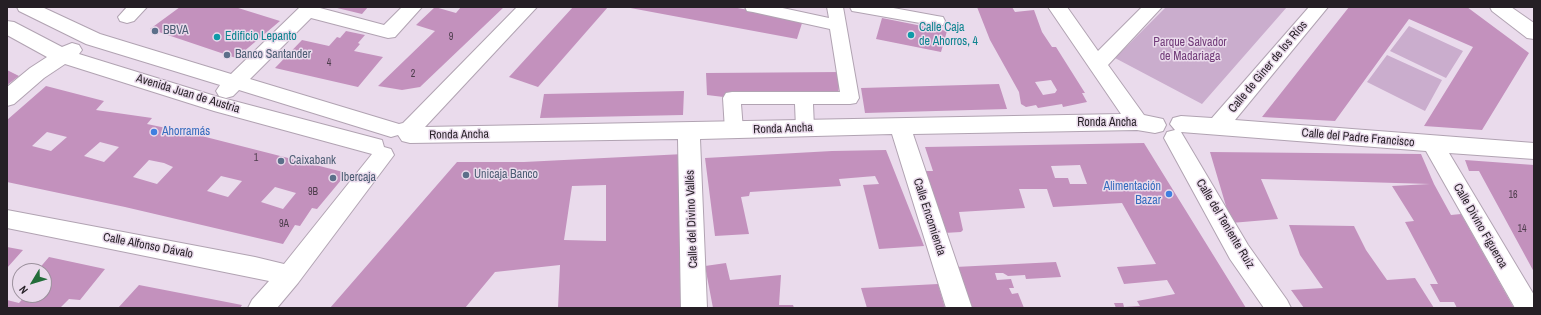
<!DOCTYPE html>
<meta charset="utf-8">
<style>
body{margin:0}
#map{position:relative;width:1541px;height:315px;overflow:hidden;background:#eadbec;font-family:"Archivo Narrow",sans-serif}
canvas{display:block}
.frame{position:absolute;inset:0;border:8px solid #251f25;pointer-events:none}
.north{position:absolute;left:12px;top:263px;width:40px;height:40px;box-sizing:border-box;background:#eadbec;border:1px solid #9b909c;border-radius:50%;rotate:232deg;font-size:11px;font-weight:700;line-height:16px;text-align:center;color:#251f25}
.north::after{content:'';display:block;margin:auto;width:14px;height:18px;background:#236d3a;clip-path:polygon(50% 0,100% 100%,50% 72%,0 100%)}
</style>
<div id="map">
<canvas width="1541" height="315"></canvas>
<div class="frame"></div>
<div class="north">N</div>
</div>
<script>
const c = document.querySelector('canvas').getContext('2d');
c.lineJoin = 'round';
function fillPath(path, color) {
  c.fillStyle = color;
  c.fill(path, 'evenodd');
}
function poly(rows) {
  const path = new Path2D();
  for (const r of rows) {
    path.moveTo(r[0], r[1]);
    for (let i = 2; i < r.length; i += 2) path.lineTo(r[i], r[i + 1]);
  }
  return path;
}
function trace(path, color, width, dash) {
  c.strokeStyle = color;
  c.lineWidth = width;
  c.lineCap = dash ? 'butt' : 'round';
  c.setLineDash(dash || []);
  c.stroke(path);
}
function write(font, color, halo, rows, align = 'center') {
  c.font = font + ' "Archivo Narrow",sans-serif';
  c.lineWidth = 3;
  c.setLineDash([]);
  c.textBaseline = 'middle';
  c.strokeStyle = halo;
  c.fillStyle = color;
  for (const [text, x, y, turn = 0] of rows) {
    c.save();
    c.translate(x, y);
    c.rotate((+turn || 0) * Math.PI / 180);
    c.textAlign = isNaN(turn) ? turn : align;
    if (halo) c.strokeText(text, 0, 0);
    c.fillText(text, 0, 0);
    c.restore();
  }
}
fillPath(poly([
 [1166,7,1287,7,1202,104,1115,58],
 [1409,26,1463,51,1446,78,1390,51],
 [1387,55,1442,80,1425,111,1367,82]
]), '#caadcd');
fillPath(poly([
 [180,7,235,7,280,21,236,58,150,29],
 [333,7,368,7,362,14],
 [435,7,456,13,461,7,504,7,420,87,402,90,378,86,435,31,416,25],
 [573,7,608,7,538,87,509,77],
 [625,7,732,7,803,20,797,39],
 [977,7,1012,7,1015,12,1034,10,1042,32,1052,47,1056,47,1085,93,1082,93,1087,102,1063,107,1062,104,1038,108,1036,105,1026,107,1021,104,1019,92,990,40],
 [1051,80,1057,90,1055,93,1043,95,1035,82],
 [1349,7,1467,7,1529,53,1482,130,1424,126,1473,47,1409,19,1335,121,1262,117],
 [882,18,947,31,941,52,876,39],
 [346,31,365,35,358,43,360,44,354,51,383,57,358,87,275,68,302,40,329,46,337,37,340,38],
 [7,70,19,76,7,85],
 [841,72,838,94,732,98,707,95,706,73],
 [999,84,1007,109,865,113,861,88],
 [46,86,104,101,96,110,152,118,147,124,190,133,347,173,317,209,312,208,300,226,295,225,283,244,125,207,7,182,7,120],
 [47,132,67,137,51,151,32,146],
 [100,142,119,147,104,162,84,156],
 [149,160,164,163,173,167,157,184,133,177],
 [221,176,242,181,228,197,207,191],
 [275,187,296,193,283,209,261,202],
 [684,91,683,115,540,118,544,94],
 [1144,143,1246,308,1116,308,1114,303,1123,303,1124,307,1140,306,1137,301,1175,294,1167,280,1124,284,1117,267,1156,264,1122,203,1053,207,1047,189,1019,189,1025,208,959,212,963,230,961,232,944,233,923,171,933,171,925,147],
 [1080,165,1087,184,1070,184,1068,178,1055,178,1051,166],
 [886,150,924,246,879,249,863,185,879,184,875,176,839,179,841,186,750,192,749,196,741,197,749,234,715,236,705,158,832,151],
 [1210,152,1421,154,1434,184,1451,215,1461,214,1514,308,1457,308,1454,302,1440,302,1430,284,1438,284,1405,222,1414,221,1392,186,1430,184,1261,179,1278,219,1231,223],
 [684,154,685,308,558,308,560,265,495,272,465,308,330,308,457,162,524,162],
 [606,185,606,241,564,240,572,186],
 [1465,160,1534,165,1534,272,1479,171,1469,171],
 [1289,225,1354,226,1366,250,1387,280,1415,278,1434,308,1304,308,1291,290,1323,288,1300,255],
 [7,247,23,250,7,268],
 [49,257,105,269,80,300,69,299,60,308,7,308,7,300,19,303,26,295,44,295,44,271,37,271],
 [1056,262,1061,277,1026,279,1025,275,1008,276,1003,273,995,273,997,280,1011,279,1014,288,1009,288,1012,294,1018,293,1024,308,969,308,955,267],
 [726,263,730,280,781,275,779,305,793,305,794,308,713,308,705,266],
 [938,284,945,308,867,308,861,288],
 [139,285,242,305,240,308,118,308]
]), '#c391bd');
const pedestrian = poly([
 [745,7,778,7,829,18,827,7,843,7,859,98,856,103,850,104,813,104,814,128,812,133,805,135,798,133,796,128,795,104,741,104,743,130,741,135,734,137,727,135,725,130,723,98,726,93,732,92,840,92,830,29,753,12,747,11,745,7],
 [850,7,888,7,937,16,943,17,945,21,943,25,937,26,858,12,852,11,850,7]
]);
const minor = poly([
 [17,7,42,7,100,34,231,74,300,7,320,7,320,8,384,25,402,7,422,7,395,37,388,38,311,18,250,79,399,124,403,123,412,114,517,7,537,7,425,127,1121,114,1048,7,1067,7,1098,51,1142,7,1162,7,1108,65,1144,115,1163,119,1166,125,1163,131,1155,133,1137,130,913,134,972,308,946,308,892,134,700,139,707,308,681,308,678,139,410,143,402,141,398,135,391,137,239,90,233,96,226,98,219,96,216,91,220,85,86,44,19,11,17,7],
 [127,7,147,7,134,21,127,23,120,21,118,17,127,7],
 [1309,7,1328,7,1235,120,1534,143,1534,159,1449,153,1534,295,1534,308,1515,308,1426,151,1181,132,1248,245,1287,300,1291,308,1264,308,1230,259,1164,138,1167,132,1175,130,1170,124,1173,118,1181,116,1212,118,1309,7],
 [1490,7,1511,7,1534,23,1534,39,1527,38,1492,11,1490,7],
 [7,21,14,22,62,47,72,43,79,45,82,50,79,54,215,96,382,140,384,147,391,149,394,155,298,283,277,308,248,308,252,300,269,281,7,228,7,210,255,257,284,264,372,154,214,111,65,64,44,78,14,104,7,106,7,87,30,68,47,57,7,35,7,21]
]);
trace(pedestrian, '#b1a3b2', 2);
trace(minor, '#b1a3b2', 2);
fillPath(pedestrian, '#fff');
fillPath(minor, '#fff');
for (const [x, y, r, color] of [
 [155,31,4,"#5c6f8a"],
 [911,35,4,"#0f9aa8"],
 [217,37,4,"#0f9aa8"],
 [227,55,4,"#5c6f8a"],
 [154,132,4,"#3f7fe0"],
 [281,161,4,"#5c6f8a"],
 [466,175,4,"#5c6f8a"],
 [333,178,4,"#5c6f8a"],
 [1169,194,4,"#3f7fe0"]
]) {
  const dot = new Path2D();
  dot.arc(x, y, r, 0, 2 * Math.PI);
  c.fillStyle = color;
  c.fill(dot);
  trace(dot, '#eadbec', 1.5);
}
write('10px', '#4c3c4b', null, [
 ["9",451,37],
 ["4",329,63],
 ["2",413,74],
 ["1",256,158],
 ["9B",313,192],
 ["16",1513,195],
 ["9A",284,224],
 ["14",1522,229]
]);
write('12px', '#0d838f', '#eadbec', [
 ["Calle Caja",919,28],
 ["de Ahorros, 4",919,42],
 ["Edificio Lepanto",225,37]
], 'left');
write('12px', '#4e5e75', '#eadbec', [
 ["BBVA",163,31],
 ["Banco Santander",235,55],
 ["Caixabank",289,161],
 ["Unicaja Banco",474,175],
 ["Ibercaja",341,178]
], 'left');
write('12px', '#723c79', '#eadbec', [
 ["Parque Salvador",1190,43],
 ["de Madariaga",1190,57]
]);
write('12px', '#251f25', '#eadbec', [
 ["Calle de Giner de los Ríos",1268,67,-50],
 ["Avenida Juan de Austria",188,94,17],
 ["Ronda Ancha",1107,123],
 ["Ronda Ancha",783,129,-2],
 ["Ronda Ancha",459,135,-1],
 ["Calle del Padre Francisco",1358,138,5],
 ["Calle Encomienda",929,217,72],
 ["Calle del Divino Vallés",692,219,-92],
 ["Calle del Teniente Ruiz",1225,224,59],
 ["Calle Divino Figueroa",1480,226,60],
 ["Calle Alfonso Dávalo",148,246,11]
]);
write('12px', '#366cbe', '#eadbec', [
 ["Ahorramás",162,132],
 ["Alimentación",1161,187,"right"],
 ["Bazar",1161,201,"right"]
], 'left');
</script>
